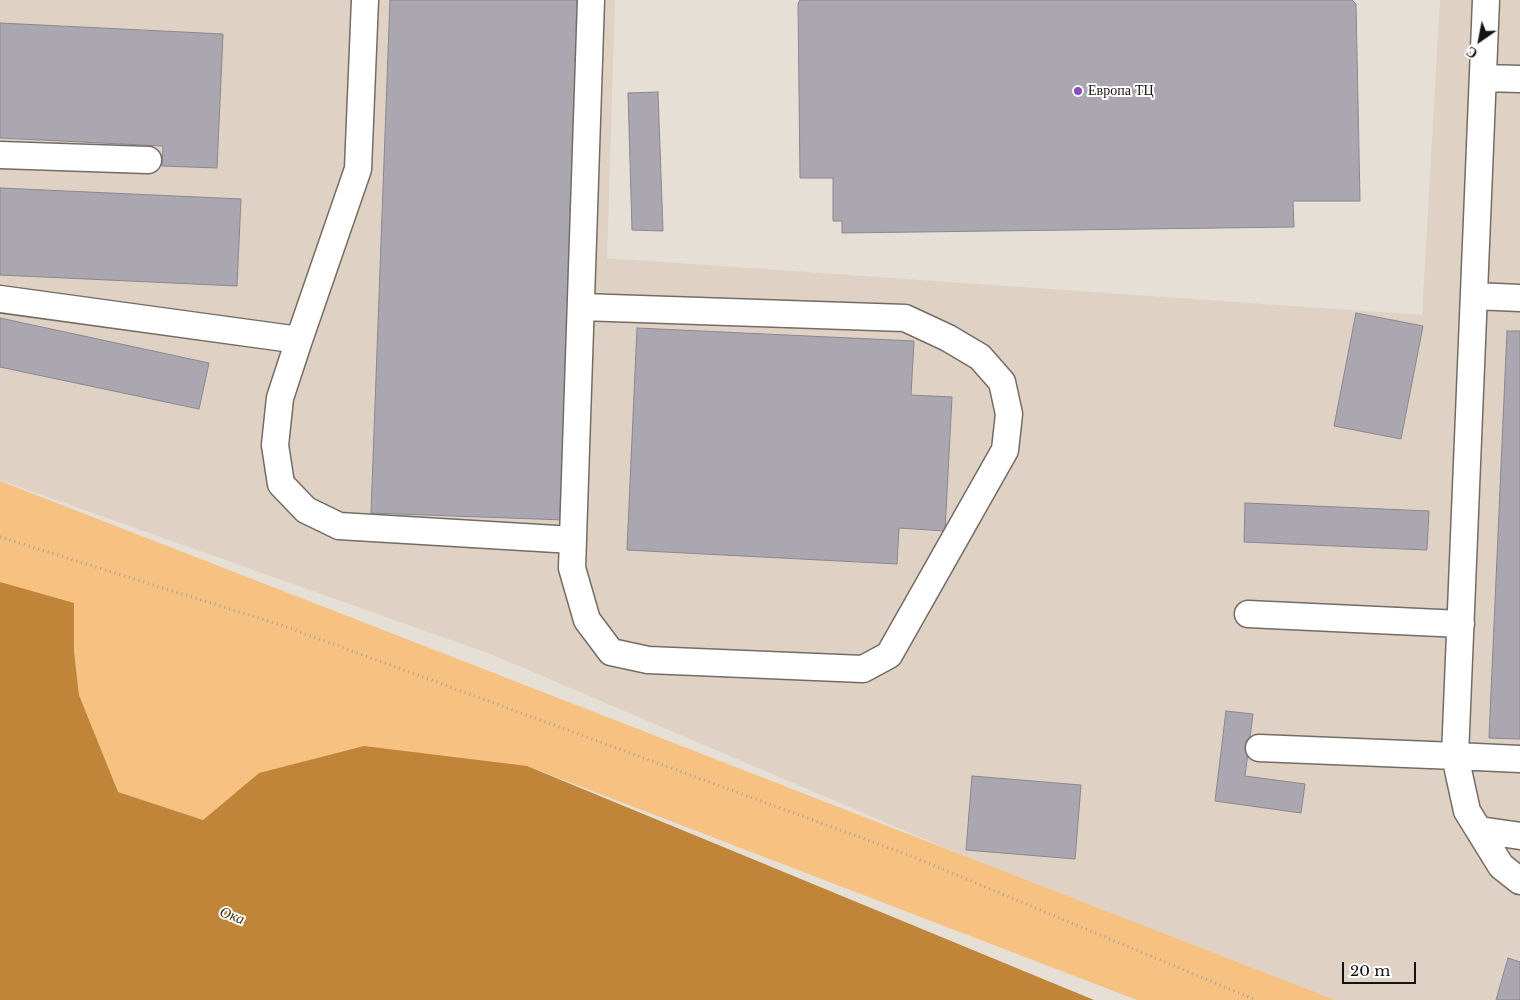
<!DOCTYPE html>
<meta charset="utf-8">
<style>
body{margin:0}
#map{position:relative;width:1520px;height:1000px;overflow:hidden;background:#e6dfd6;font-family:"Libre Baskerville",serif}
canvas{display:block}
.north{position:absolute;left:1455px;top:15px;width:50px;height:50px;-webkit-text-stroke:4px #fff;paint-order:stroke;rotate:213deg;font-size:14px;font-weight:700;line-height:20px;text-align:center;color:#151310}
.north::after{content:'';display:block;margin:auto;width:18px;height:22px;background:#151310;clip-path:polygon(50% 0,100% 100%,50% 72%,0 100%)}
.scale{position:absolute;left:1342px;top:962px;width:74px;height:22px;box-sizing:border-box;border:2px solid #151310;border-top:0;padding-left:6px;font-size:15px;line-height:18px;white-space:nowrap;color:#151310;-webkit-text-stroke:4px #fff;paint-order:stroke}
</style>
<div id="map">
<canvas width="1520" height="1000"></canvas>
<div class="north">С</div>
<div class="scale">20 m</div>
</div>
<script>
const c = document.querySelector('canvas').getContext('2d');
c.lineJoin = 'round';
function fillPath(path, color) {
  c.fillStyle = color;
  c.fill(path, 'evenodd');
}
function poly(rows) {
  const path = new Path2D();
  for (const r of rows) {
    path.moveTo(r[0], r[1]);
    for (let i = 2; i < r.length; i += 2) path.lineTo(r[i], r[i + 1]);
  }
  return path;
}
function trace(path, color, width, dash) {
  c.strokeStyle = color;
  c.lineWidth = width;
  c.lineCap = dash ? 'butt' : 'round';
  c.setLineDash(dash || []);
  c.stroke(path);
}
function write(font, color, halo, rows, align = 'center') {
  c.font = font + ' "Libre Baskerville",serif';
  c.lineWidth = 4;
  c.setLineDash([]);
  c.textBaseline = 'middle';
  c.strokeStyle = halo;
  c.fillStyle = color;
  for (const [text, x, y, turn = 0] of rows) {
    c.save();
    c.translate(x, y);
    c.rotate((+turn || 0) * Math.PI / 180);
    c.textAlign = isNaN(turn) ? turn : align;
    if (halo) c.strokeText(text, 0, 0);
    c.fillText(text, 0, 0);
    c.restore();
  }
}
fillPath(poly([
 [0,0,615,0,607,258,1422,315,1440,0,1520,0,1520,1000,1330,1000,1100,914,493,655,0,480]
]), '#dfd2c4');
fillPath(poly([
 [0,481,1335,1000,1137,1000,527,766,259,773,203,820,117,792,79,695,74,651,0,587]
]), '#f7c182');
fillPath(poly([
 [0,582,74,603,74,651,79,695,118,792,203,820,259,773,364,746,527,766,1094,1000,0,1000]
]), '#c08539');
const building = poly([
 [390,0,583,0,564,520,371,513,390,0],
 [800,0,1352,0,1356,4,1360,201,1293,201,1294,227,842,233,842,221,833,221,833,178,800,178,798,4,800,0],
 [0,23,223,34,217,168,162,166,163,146,0,138,0,23],
 [658,92,663,231,632,230,628,93,658,92],
 [0,188,241,199,237,286,0,275,0,188],
 [1356,313,1423,326,1401,439,1334,426,1356,313],
 [0,318,209,363,199,409,0,367,0,318],
 [637,328,914,341,911,395,952,397,945,531,899,528,897,564,627,550,637,328],
 [1507,331,1520,331,1520,739,1489,738,1507,331],
 [1245,503,1429,511,1427,550,1244,542,1245,503],
 [1226,711,1253,714,1245,776,1305,784,1301,813,1215,801,1226,711],
 [972,776,1081,785,1075,859,966,850,972,776],
 [1508,958,1520,962,1520,1000,1496,1000,1508,958]
]);
fillPath(building, '#aba7b0');
trace(building, '#8a8790', 1);
const minor = poly([
 [1486,0,1455,756,1520,759],
 [1483,78,1520,79],
 [0,155,148,160],
 [1475,296,1520,298],
 [0,299,299,340,358,169,365,0],
 [581,307,905,318,948,338,980,357,1002,382,1009,414,1005,450,889,655,863,669,648,660,611,652,587,620,572,568,591,0],
 [299,340,280,398,275,445,281,484,306,510,339,526,573,540],
 [1248,614,1461,624],
 [1259,748,1455,756,1467,811,1501,866,1520,881],
 [1479,830,1520,836]
]);
trace(minor, '#736c65', 29);
trace(poly([
 [0,537,281,625,911,856,1256,1000]
]), '#a6a099', 3, [1, 4]);
trace(minor, '#fff', 26);
for (const [x, y, r, color] of [
 [1078,91,5,"#894cc2"]
]) {
  const dot = new Path2D();
  dot.arc(x, y, r, 0, 2 * Math.PI);
  c.fillStyle = color;
  c.fill(dot);
  trace(dot, '#fff', 2);
}
write('14px', '#151310', '#fff', [
 ["Европа ТЦ",1088,91]
], 'left');
write('italic 15px', '#472e0d', '#fff', [
 ["Ока",232,916,21]
]);
</script>
